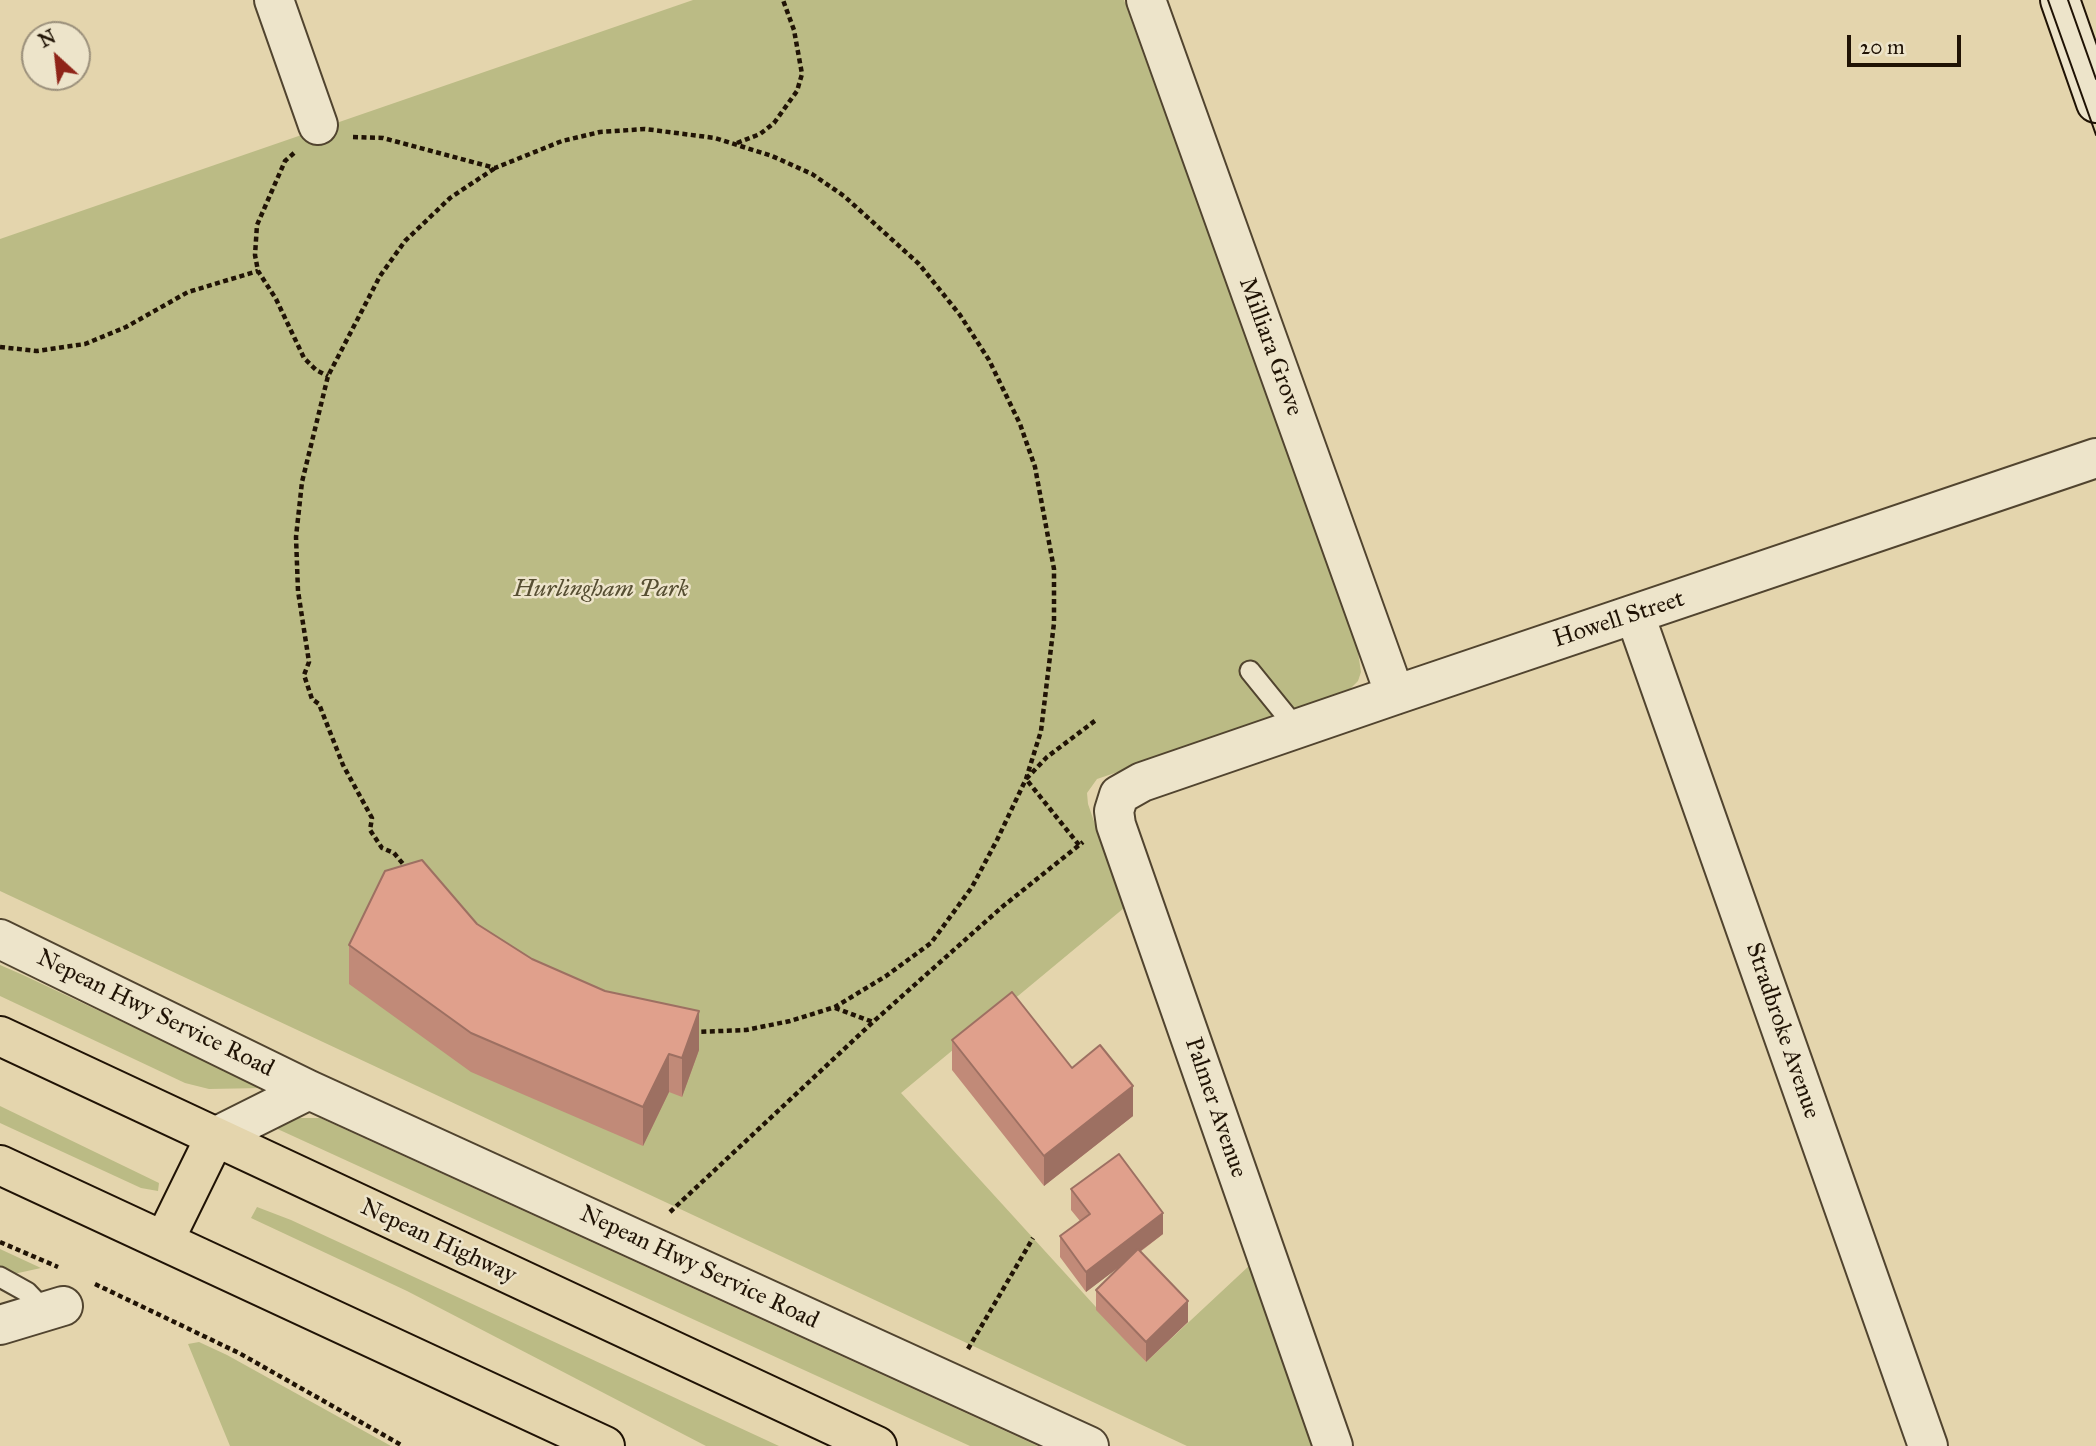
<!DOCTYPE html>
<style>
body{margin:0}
#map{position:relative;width:2096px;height:1446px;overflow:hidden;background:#e4d5ad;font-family:"IM FELL Great Primer",serif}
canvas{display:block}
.north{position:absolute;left:21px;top:21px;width:70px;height:70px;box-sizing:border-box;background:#ede4ca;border:2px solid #9b907b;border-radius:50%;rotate:333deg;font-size:19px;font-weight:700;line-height:28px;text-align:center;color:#201305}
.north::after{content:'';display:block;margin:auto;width:24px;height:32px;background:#8f2418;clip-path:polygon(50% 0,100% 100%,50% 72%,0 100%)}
.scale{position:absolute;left:1847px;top:35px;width:114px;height:32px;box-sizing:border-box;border:4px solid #201305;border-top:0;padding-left:9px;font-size:21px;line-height:24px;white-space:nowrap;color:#201305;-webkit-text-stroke:5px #ede4ca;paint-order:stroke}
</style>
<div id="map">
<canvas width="2096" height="1446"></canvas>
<div class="north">N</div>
<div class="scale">20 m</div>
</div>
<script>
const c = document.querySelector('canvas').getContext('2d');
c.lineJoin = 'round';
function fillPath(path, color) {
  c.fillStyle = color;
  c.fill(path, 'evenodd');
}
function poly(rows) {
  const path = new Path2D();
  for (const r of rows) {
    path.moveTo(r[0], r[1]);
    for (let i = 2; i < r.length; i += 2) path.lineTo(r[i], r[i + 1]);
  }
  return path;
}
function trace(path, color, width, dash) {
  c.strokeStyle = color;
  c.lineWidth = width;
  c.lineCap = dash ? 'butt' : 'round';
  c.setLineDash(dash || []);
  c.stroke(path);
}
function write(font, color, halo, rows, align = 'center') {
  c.font = font + ' "IM FELL Great Primer",serif';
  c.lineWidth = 5;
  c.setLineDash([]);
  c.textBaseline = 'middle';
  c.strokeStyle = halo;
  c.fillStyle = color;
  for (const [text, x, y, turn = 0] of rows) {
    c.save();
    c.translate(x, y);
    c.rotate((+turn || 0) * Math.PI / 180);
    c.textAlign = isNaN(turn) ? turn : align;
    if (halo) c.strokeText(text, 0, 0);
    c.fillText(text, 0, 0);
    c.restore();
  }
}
fillPath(poly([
 [693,0,1124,0,1357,646,1361,672,1358,681,1343,696,1097,779,1087,793,1088,804,1124,908,901,1093,1146,1362,1250,1265,1316,1446,1187,1446,0,891,0,239],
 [0,965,23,975,263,1088,209,1089,185,1083,0,996],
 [0,1106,159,1183,158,1191,141,1188,0,1123],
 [295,1118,320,1118,1038,1446,970,1446,271,1126],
 [257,1207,291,1220,779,1446,706,1446,407,1291,251,1218],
 [0,1249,41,1268,9,1275,0,1271],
 [199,1342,227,1355,391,1446,230,1446,188,1344]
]), '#bbbb85');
const service = poly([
 [1250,671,1297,729],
 [0,1277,27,1292,45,1311]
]);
const minor = poly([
 [274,0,318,125],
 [1146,0,1395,695],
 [1635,615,1928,1446],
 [0,939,309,1090,1089,1446],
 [215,1137,309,1090],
 [0,1325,63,1306],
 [1333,1446,1116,825,1114,811,1119,795,1142,782,1395,695,2096,458]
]);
const secondary = poly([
 [2060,0,2096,103]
]);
const trunk = poly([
 [0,1036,877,1446],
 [0,1165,605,1446],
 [164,1241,215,1137]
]);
trace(service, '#51442f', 23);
trace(minor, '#51442f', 42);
trace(secondary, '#201305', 42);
trace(trunk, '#201305', 42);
trace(poly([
 [353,137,383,138,495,168,562,141,600,132,645,129,715,138,772,156,812,174,844,196,919,264,960,315,989,360,1020,424,1035,467,1054,569,1054,623,1041,731,1026,779,997,840,972,887,931,943,886,976,835,1007,790,1021,746,1030,695,1032],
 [737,143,760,134,774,123,797,91,802,74,794,30,783,0],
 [294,153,285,161,257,225,255,255,258,271,276,299,304,358,316,370,328,376],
 [0,347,37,351,85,344,126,327,188,292,258,271],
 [1079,845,1026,779,1047,757,1096,720],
 [408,870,394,853,382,848,370,830,372,818,343,765,319,704,312,699,304,675,309,662,298,591,296,537,302,482,328,376,380,276,405,241,450,198,495,168],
 [835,1008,873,1022],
 [670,1212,873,1022,1002,907,1083,842],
 [0,1242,58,1267],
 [95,1284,239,1353,403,1446],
 [968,1349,1033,1238]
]), '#201305', 4.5, [5, 3.5]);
trace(service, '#ede4ca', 19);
trace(minor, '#ede4ca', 38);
trace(secondary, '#ede4ca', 38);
trace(trunk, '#e4d5ad', 38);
trace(poly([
 [2048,0,2096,135],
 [2068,0,2096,79]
]), '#201305', 2);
fillPath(poly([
 [477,924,532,959,699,1050,682,1097,669,1092,643,1146,471,1072,349,984,349,945],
 [952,1040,1072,1068,1133,1116,1044,1186,952,1070],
 [1071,1189,1163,1234,1140,1252,1188,1322,1146,1362,1096,1310,1096,1290,1120,1266,1086,1292,1060,1257,1060,1236,1080,1221,1071,1210]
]), '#c18a78');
fillPath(poly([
 [699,1011,699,1050,682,1097,682,1058],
 [669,1054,669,1092,643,1146,643,1107],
 [1133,1086,1133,1116,1044,1186,1044,1156],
 [1163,1213,1163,1234,1086,1292,1086,1272],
 [1188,1301,1188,1322,1146,1362,1146,1342]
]), '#9d7062');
const building = poly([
 [422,860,477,924,532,959,605,991,699,1011,682,1058,669,1054,643,1107,471,1033,349,945,385,871,422,860],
 [1012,992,1072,1068,1100,1045,1133,1086,1044,1156,952,1040,1012,992],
 [1119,1154,1163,1213,1086,1272,1060,1236,1090,1214,1071,1189,1119,1154],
 [1138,1249,1188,1301,1146,1342,1096,1290,1138,1249]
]);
fillPath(building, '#e0a08c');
trace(building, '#9d7062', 2);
write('24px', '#201305', '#ede4ca', [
 ["Milliara Grove",1270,347,70],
 ["Howell Street",1619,620,-18],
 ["Nepean Hwy Service Road",155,1014,26],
 ["Stradbroke Avenue",1782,1031,71],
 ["Palmer Avenue",1215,1108,71],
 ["Nepean Highway",438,1242,25],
 ["Nepean Hwy Service Road",699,1268,25]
]);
write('italic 24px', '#564e32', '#ede4ca', [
 ["Hurlingham Park",601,590]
]);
</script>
